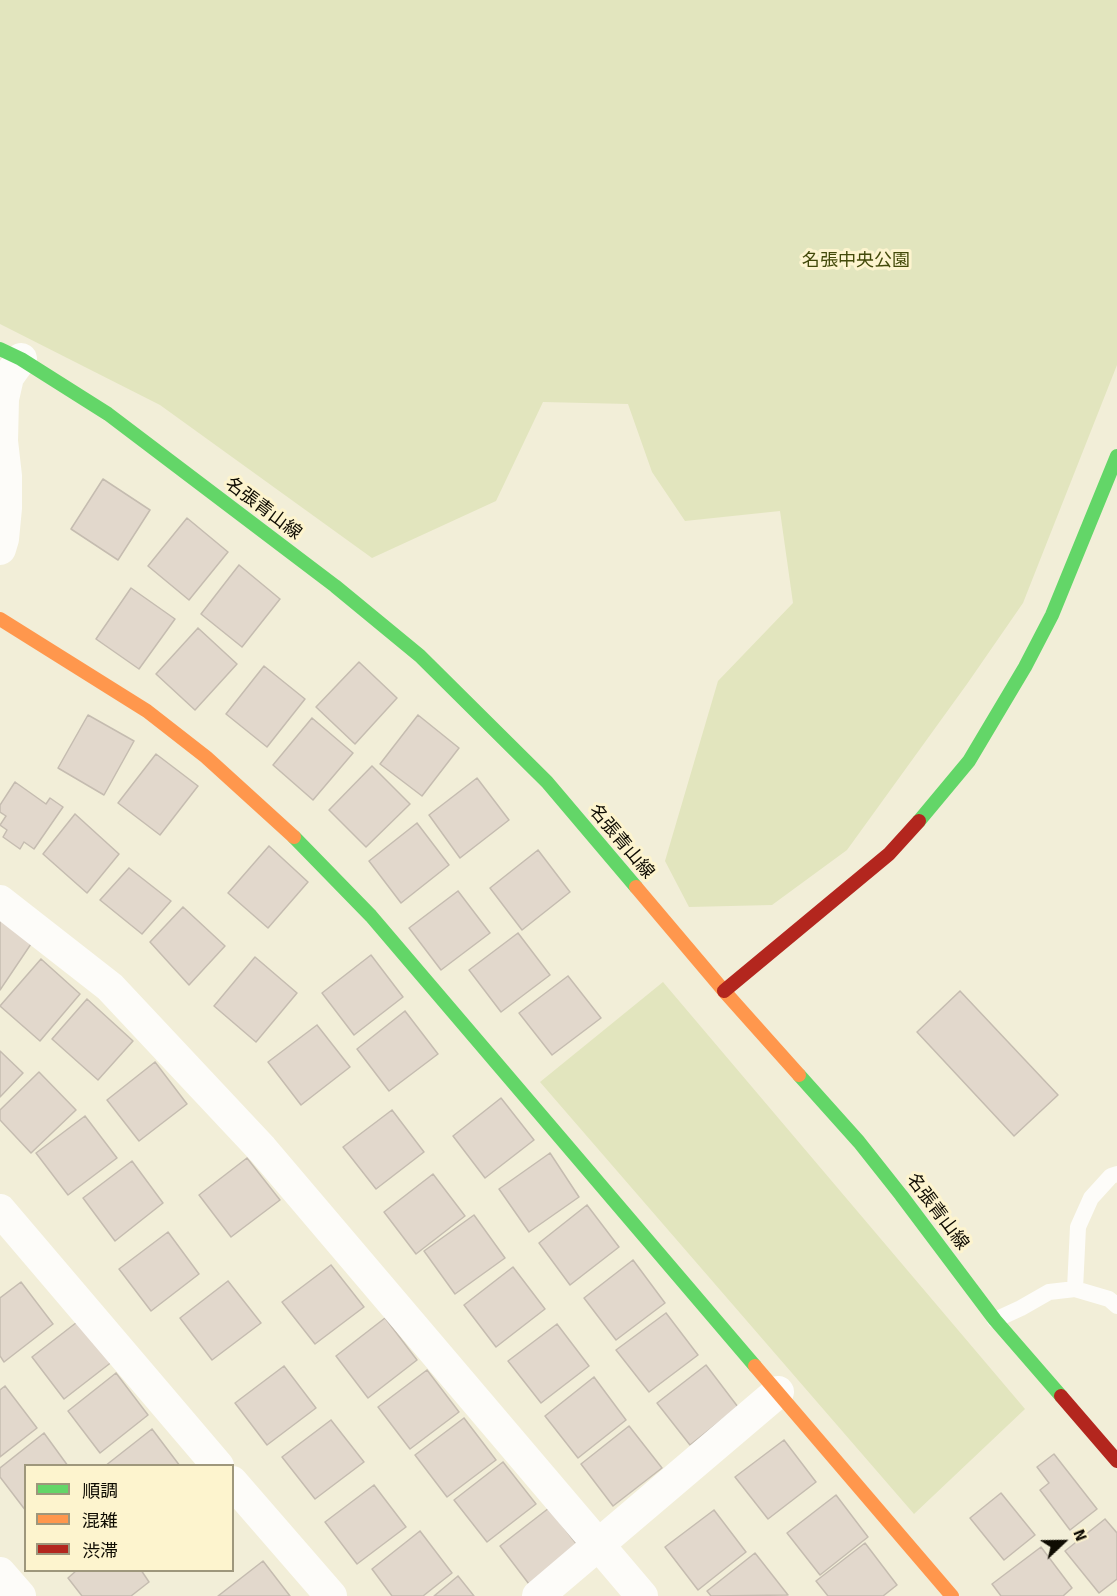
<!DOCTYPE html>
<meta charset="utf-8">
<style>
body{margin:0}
#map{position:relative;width:1117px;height:1596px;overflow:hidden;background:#f2eed8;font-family:Signika,"Noto Sans JP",sans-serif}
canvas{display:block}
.legend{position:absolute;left:24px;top:1464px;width:210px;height:108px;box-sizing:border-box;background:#fdf4ce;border:2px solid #9e977c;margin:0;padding:8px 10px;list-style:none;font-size:18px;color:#0f0c02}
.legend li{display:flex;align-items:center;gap:12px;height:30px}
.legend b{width:30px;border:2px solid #9e977c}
.north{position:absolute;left:1033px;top:1512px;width:60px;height:60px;-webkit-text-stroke:4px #fdf4ce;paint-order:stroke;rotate:68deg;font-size:16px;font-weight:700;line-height:24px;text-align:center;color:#0f0c02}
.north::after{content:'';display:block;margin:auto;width:21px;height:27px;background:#0f0c02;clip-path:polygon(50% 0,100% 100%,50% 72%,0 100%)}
</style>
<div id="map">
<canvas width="1117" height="1596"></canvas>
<ul class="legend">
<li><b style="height:8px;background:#63d668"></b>順調</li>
<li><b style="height:8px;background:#ff974d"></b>混雑</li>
<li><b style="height:8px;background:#b3261e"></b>渋滞</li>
</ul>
<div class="north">N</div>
</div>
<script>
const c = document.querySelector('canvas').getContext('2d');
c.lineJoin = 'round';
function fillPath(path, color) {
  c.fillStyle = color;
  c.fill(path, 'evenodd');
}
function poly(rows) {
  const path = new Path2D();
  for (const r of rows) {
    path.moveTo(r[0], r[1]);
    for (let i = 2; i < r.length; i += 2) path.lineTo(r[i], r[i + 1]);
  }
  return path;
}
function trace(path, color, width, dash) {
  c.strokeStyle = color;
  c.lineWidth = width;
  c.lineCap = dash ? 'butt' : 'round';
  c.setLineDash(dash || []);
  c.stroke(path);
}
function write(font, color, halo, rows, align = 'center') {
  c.font = font + ' Signika,"Noto Sans JP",sans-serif';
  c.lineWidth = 6;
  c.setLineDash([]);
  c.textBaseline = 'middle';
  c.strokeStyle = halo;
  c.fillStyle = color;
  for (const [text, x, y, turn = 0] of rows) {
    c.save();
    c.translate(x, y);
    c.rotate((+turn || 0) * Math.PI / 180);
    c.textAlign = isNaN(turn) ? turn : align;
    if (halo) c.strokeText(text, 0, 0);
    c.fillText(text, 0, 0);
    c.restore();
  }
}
fillPath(poly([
 [0,0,1117,0,1117,365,1023,603,967,684,847,850,772,905,689,907,665,861,718,681,793,603,780,511,685,521,652,472,628,404,543,402,496,501,372,558,160,405,0,324],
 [663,982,1025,1409,914,1514,540,1082]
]), '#e2e5be');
const building = poly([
 [103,479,150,510,118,560,71,529,103,479],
 [187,518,228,552,189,600,148,566,187,518],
 [239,565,280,599,242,647,201,614,239,565],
 [131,588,175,619,139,669,96,639,131,588],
 [198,628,237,664,195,710,156,674,198,628],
 [359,662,397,698,355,744,316,707,359,662],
 [264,666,305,699,267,747,226,714,264,666],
 [88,715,134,741,104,795,58,768,88,715],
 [418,715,459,748,422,796,380,764,418,715],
 [312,718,353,753,313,800,273,765,312,718],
 [156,754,198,786,160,835,118,803,156,754],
 [372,766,410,804,366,847,329,810,372,766],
 [477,778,509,820,460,858,429,815,477,778],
 [15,782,46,804,50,798,63,807,34,849,24,842,20,849,3,837,7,830,0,825,6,816,0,812,0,805,15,782],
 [75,814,119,854,87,893,43,854,75,814],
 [417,823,449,865,401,903,369,861,417,823],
 [269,846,308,882,268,928,228,893,269,846],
 [538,850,570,892,522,930,490,888,538,850],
 [129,868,171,901,142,934,100,900,129,868],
 [458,891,490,933,441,970,409,928,458,891],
 [183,907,225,946,189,985,150,942,183,907],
 [0,918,33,941,0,990,0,918],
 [518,933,550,975,501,1012,469,970,518,933],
 [371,955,403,997,354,1035,322,993,371,955],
 [255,957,297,993,256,1042,214,1006,255,957],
 [41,959,80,994,40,1041,0,1006,41,959],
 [568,976,601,1018,552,1055,519,1013,568,976],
 [960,991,1058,1095,1014,1136,917,1032,960,991],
 [87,999,133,1041,98,1080,52,1039,87,999],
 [405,1011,438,1054,389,1091,357,1049,405,1011],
 [317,1025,350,1067,301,1105,268,1062,317,1025],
 [0,1051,23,1073,0,1097,0,1051],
 [155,1062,187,1104,139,1141,107,1100,155,1062],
 [39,1072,76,1110,31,1153,0,1120,0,1110,39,1072],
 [501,1098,534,1140,485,1178,453,1136,501,1098],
 [392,1110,424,1152,376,1189,343,1147,392,1110],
 [85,1116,117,1158,68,1195,36,1153,85,1116],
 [550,1153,579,1197,529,1232,499,1189,550,1153],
 [247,1158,280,1200,231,1237,199,1195,247,1158],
 [132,1161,163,1203,115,1241,83,1198,132,1161],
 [433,1174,465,1216,416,1254,384,1212,433,1174],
 [587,1205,619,1247,570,1285,539,1243,587,1205],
 [474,1215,505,1258,455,1294,424,1251,474,1215],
 [168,1232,199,1274,151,1311,119,1269,168,1232],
 [633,1260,665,1303,616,1340,584,1298,633,1260],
 [331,1265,364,1307,315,1344,282,1302,331,1265],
 [513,1267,545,1309,496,1347,464,1305,513,1267],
 [228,1281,261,1323,212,1360,180,1318,228,1281],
 [21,1282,53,1324,4,1362,0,1356,0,1298,21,1282],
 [666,1313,698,1355,649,1392,616,1350,666,1313],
 [385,1318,417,1360,368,1398,336,1356,385,1318],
 [81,1319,113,1361,64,1399,32,1357,81,1319],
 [557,1324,589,1366,541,1403,508,1361,557,1324],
 [706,1365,738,1407,690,1445,657,1403,706,1365],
 [284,1366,316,1408,267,1445,235,1403,284,1366],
 [427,1370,459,1412,410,1449,378,1407,427,1370],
 [116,1373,148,1415,100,1453,68,1411,116,1373],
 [594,1377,626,1420,578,1458,545,1416,594,1377],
 [5,1386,37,1428,0,1457,0,1390,5,1386],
 [464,1418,496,1460,447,1497,415,1455,464,1418],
 [331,1420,364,1462,315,1499,282,1457,331,1420],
 [629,1426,662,1468,613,1506,581,1464,629,1426],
 [152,1429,180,1466,105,1466,152,1429],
 [44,1433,68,1466,26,1466,26,1511,0,1477,0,1468,44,1433],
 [784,1440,816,1482,768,1519,735,1477,784,1440],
 [1054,1454,1097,1509,1070,1530,1040,1490,1049,1483,1037,1467,1054,1454],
 [503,1462,536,1504,487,1542,454,1500,503,1462],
 [374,1485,406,1527,357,1564,325,1522,374,1485],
 [1001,1493,1035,1535,1004,1560,970,1518,1001,1493],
 [836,1495,868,1537,820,1575,787,1533,836,1495],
 [549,1508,581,1550,532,1588,500,1546,549,1508],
 [714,1510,746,1552,698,1590,665,1547,714,1510],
 [1105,1519,1117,1533,1117,1579,1099,1593,1065,1551,1105,1519],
 [420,1531,452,1573,423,1596,392,1596,372,1569,420,1531],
 [865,1543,897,1585,883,1596,828,1596,816,1581,865,1543],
 [1041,1547,1072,1588,1063,1596,1001,1596,992,1584,1041,1547],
 [755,1553,788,1595,711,1596,707,1591,755,1553],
 [263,1561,290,1596,218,1596,263,1561],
 [77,1570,141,1570,149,1582,131,1596,82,1596,68,1578,77,1570],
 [458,1576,474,1596,434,1596,458,1576]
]);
fillPath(building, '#e2d8cc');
trace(building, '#c5bcb0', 1.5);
trace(poly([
 [1075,1289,1078,1227,1091,1198,1111,1176,1117,1174],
 [995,1320,1021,1308,1049,1292,1075,1289,1109,1299,1117,1306]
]), '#fdfcf9', 16);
trace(poly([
 [0,549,3,539,6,508,6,476,2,441,3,399,8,377,21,359],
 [0,901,110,987,262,1149,642,1596],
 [0,1210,218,1466],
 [232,1482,331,1596],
 [0,1573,20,1596],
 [538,1596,778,1392]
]), '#fdfcf9', 32);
trace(poly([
 [0,349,21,359,108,414,335,586,420,656,547,782,636,887],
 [919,821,969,761,1025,667,1052,615,1117,456],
 [294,837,371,916,755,1366],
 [799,1075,859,1142,901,1195,995,1320,1061,1396]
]), '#63d668', 14);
trace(poly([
 [0,619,147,711,206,757,294,837],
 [636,887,724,991,799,1075],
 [755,1366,952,1596]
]), '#ff974d', 14);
trace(poly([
 [724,991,889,854,919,821],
 [1061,1396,1117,1461]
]), '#b3261e', 14);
write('18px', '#434a0a', '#fdf4ce', [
 ["名張中央公園",856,261]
]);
write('18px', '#0f0c02', '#fdf4ce', [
 ["名張青山線",263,509,37],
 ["名張青山線",621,842,50],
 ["名張青山線",937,1212,53]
]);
</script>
